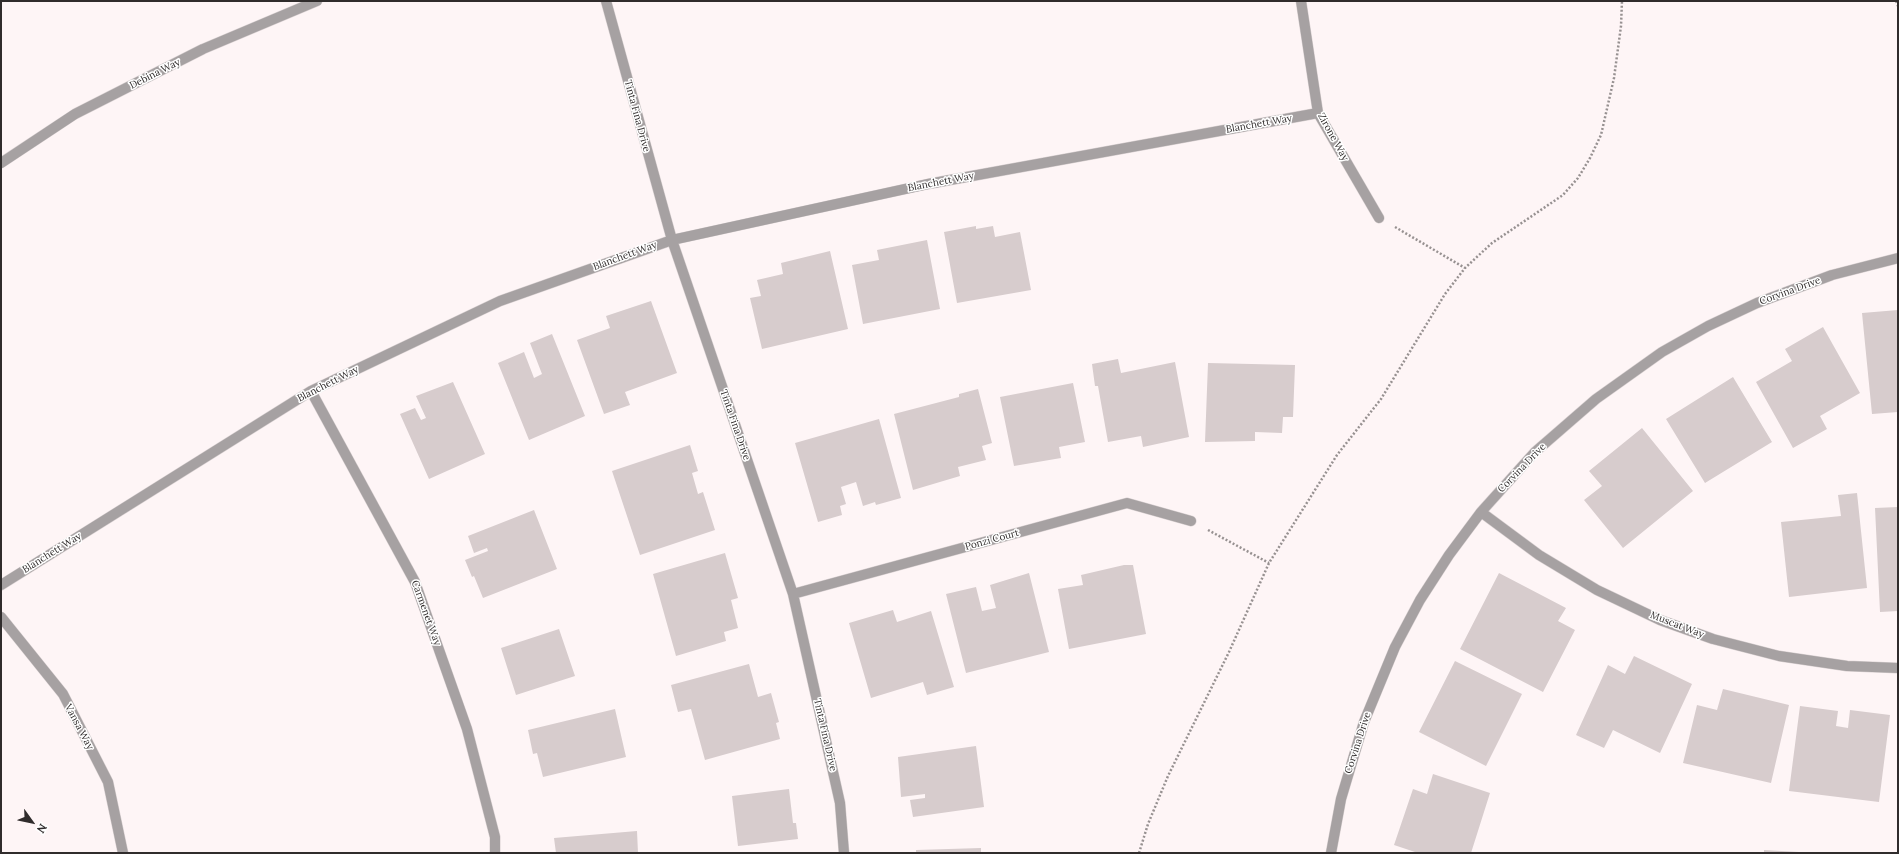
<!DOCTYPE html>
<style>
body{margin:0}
#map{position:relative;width:1899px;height:854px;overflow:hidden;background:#fef5f6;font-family:Lora,serif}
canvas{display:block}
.frame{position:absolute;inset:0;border:2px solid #302c2c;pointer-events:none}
.north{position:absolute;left:12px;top:802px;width:40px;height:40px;-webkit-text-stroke:3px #fff;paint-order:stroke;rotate:123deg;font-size:11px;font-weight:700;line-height:16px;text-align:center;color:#302c2c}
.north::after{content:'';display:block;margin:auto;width:14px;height:18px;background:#302c2c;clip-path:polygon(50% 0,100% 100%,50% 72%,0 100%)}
</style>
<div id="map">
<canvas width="1899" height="854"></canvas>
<div class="frame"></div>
<div class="north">N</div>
</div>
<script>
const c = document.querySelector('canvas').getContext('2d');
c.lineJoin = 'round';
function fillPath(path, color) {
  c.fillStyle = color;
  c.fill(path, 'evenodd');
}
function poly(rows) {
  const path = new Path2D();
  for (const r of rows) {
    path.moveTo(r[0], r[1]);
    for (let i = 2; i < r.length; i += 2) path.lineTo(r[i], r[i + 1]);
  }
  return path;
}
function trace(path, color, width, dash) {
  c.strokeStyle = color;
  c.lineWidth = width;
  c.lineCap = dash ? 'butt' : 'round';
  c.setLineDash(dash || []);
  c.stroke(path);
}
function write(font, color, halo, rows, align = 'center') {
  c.font = font + ' Lora,serif';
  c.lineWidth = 3;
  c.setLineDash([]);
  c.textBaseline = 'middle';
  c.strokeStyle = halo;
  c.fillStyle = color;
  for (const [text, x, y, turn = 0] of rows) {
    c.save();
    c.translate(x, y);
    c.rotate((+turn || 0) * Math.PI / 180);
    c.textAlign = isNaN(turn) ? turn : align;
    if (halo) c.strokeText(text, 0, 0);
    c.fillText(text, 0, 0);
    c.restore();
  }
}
fillPath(poly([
 [976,226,976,229,993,226,995,237,1020,232,1031,290,957,303,944,232],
 [927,240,940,309,863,324,852,265,879,260,877,250],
 [830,251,848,329,762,349,750,298,761,296,757,280,783,274,781,263],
 [651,301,677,373,625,392,630,405,604,414,577,340,610,328,606,316],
 [1898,310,1898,412,1872,414,1862,313],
 [1823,327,1860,393,1820,416,1827,429,1793,448,1756,382,1792,361,1785,349],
 [552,334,585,416,529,440,498,363,524,352,534,378,542,374,530,343],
 [1118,359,1121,373,1175,362,1189,437,1143,447,1141,436,1108,442,1098,386,1095,386,1092,364],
 [1208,363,1295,365,1293,417,1283,417,1282,433,1255,432,1255,441,1205,442],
 [1733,377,1772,442,1705,483,1666,419],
 [453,382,485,454,429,479,400,414,415,408,421,420,426,418,416,396],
 [1073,383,1085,442,1059,447,1061,458,1014,466,1000,397],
 [978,389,992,443,982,446,986,460,958,467,960,476,913,490,894,414,959,397,959,394],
 [879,419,901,498,876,505,875,502,863,506,856,482,841,487,846,504,840,506,842,515,818,522,795,443],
 [1642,428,1693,491,1623,548,1584,500,1602,486,1589,471],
 [690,445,698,471,692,473,698,494,703,492,715,530,640,555,612,471],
 [1857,493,1867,588,1789,597,1781,522,1841,516,1838,495],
 [1898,507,1898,611,1880,612,1875,508],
 [534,510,557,569,483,598,474,576,472,577,465,560,488,551,487,548,474,553,468,536],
 [725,553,738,598,731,600,738,628,724,632,726,641,676,656,653,574],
 [1124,565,1133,565,1146,634,1069,649,1058,589,1083,585,1081,575],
 [1029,573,1049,652,966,673,946,594,976,587,982,611,996,608,990,585],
 [1499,573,1566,608,1558,621,1575,630,1543,692,1460,649],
 [893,610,897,622,931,611,954,687,927,695,923,682,871,698,849,623],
 [559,629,575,676,516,695,501,648],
 [1634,656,1692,684,1660,753,1613,730,1604,748,1576,735,1608,665,1625,674],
 [1455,661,1522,694,1486,766,1419,732],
 [749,664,758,697,771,693,779,722,776,723,780,739,705,760,691,709,678,712,671,685],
 [1723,689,1789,705,1771,783,1683,763,1697,705,1717,710],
 [1800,706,1838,711,1836,726,1848,728,1850,710,1890,715,1879,802,1789,791],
 [615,709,626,757,543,777,537,753,533,754,528,730],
 [976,746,984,807,913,817,910,800,925,798,925,794,901,797,898,757],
 [1433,774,1490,793,1471,853,1418,853,1394,845,1413,789,1427,794],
 [789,789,793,823,796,823,798,839,738,846,732,796],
 [637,831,638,853,556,853,554,838],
 [981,848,981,853,916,853,916,850],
 [1764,850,1799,852,1799,853,1764,853]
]), '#d7cccd');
const minor = poly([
 [606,1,672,240,793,594,840,803,844,853],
 [1301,1,1318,113,1379,218],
 [1,163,75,114,203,49,317,1],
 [311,391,415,582,467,729,495,837,495,853],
 [1481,512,1539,555,1597,590,1660,620,1713,639,1779,656,1847,666,1898,668],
 [1,585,311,391,500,301,672,240,928,184,1318,113],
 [793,594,1127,503,1191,521],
 [1,617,63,694,108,782,123,853],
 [1331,853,1341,799,1364,722,1395,647,1420,600,1449,555,1481,512,1535,452,1596,399,1662,352,1708,326,1757,303,1832,275,1898,258]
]);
trace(minor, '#d9d1d2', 11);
trace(poly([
 [1896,1,1898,6],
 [1395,227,1465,268],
 [1208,530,1269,563],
 [1139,853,1148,824,1168,776,1229,652,1269,563,1337,455,1381,399,1445,294,1465,268,1492,243,1563,195,1578,178,1590,158,1601,135,1614,78,1621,26,1622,1]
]), '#979191', 2.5, [2, 2]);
trace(minor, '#a6a1a2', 10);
write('10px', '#302c2c', '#fff', [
 ["Debina Way",155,74,-27],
 ["Tinta Fina Drive",637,116,75],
 ["Blanchett Way",1259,124,-10],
 ["Zirone Way",1333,137,61],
 ["Blanchett Way",941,182,-11],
 ["Blanchett Way",625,256,-20],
 ["Corvina Drive",1790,291,-20],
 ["Blanchett Way",328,384,-27],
 ["Tinta Fina Drive",735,425,71],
 ["Corvina Drive",1522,468,-46],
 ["Ponzi Court",992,540,-15],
 ["Blanchett Way",52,553,-32],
 ["Carmenet Way",426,613,70],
 ["Muscat Way",1677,625,21],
 ["Vansa Way",79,727,62],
 ["Tinta Fina Drive",825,735,77],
 ["Corvina Drive",1358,743,-72]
]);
</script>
